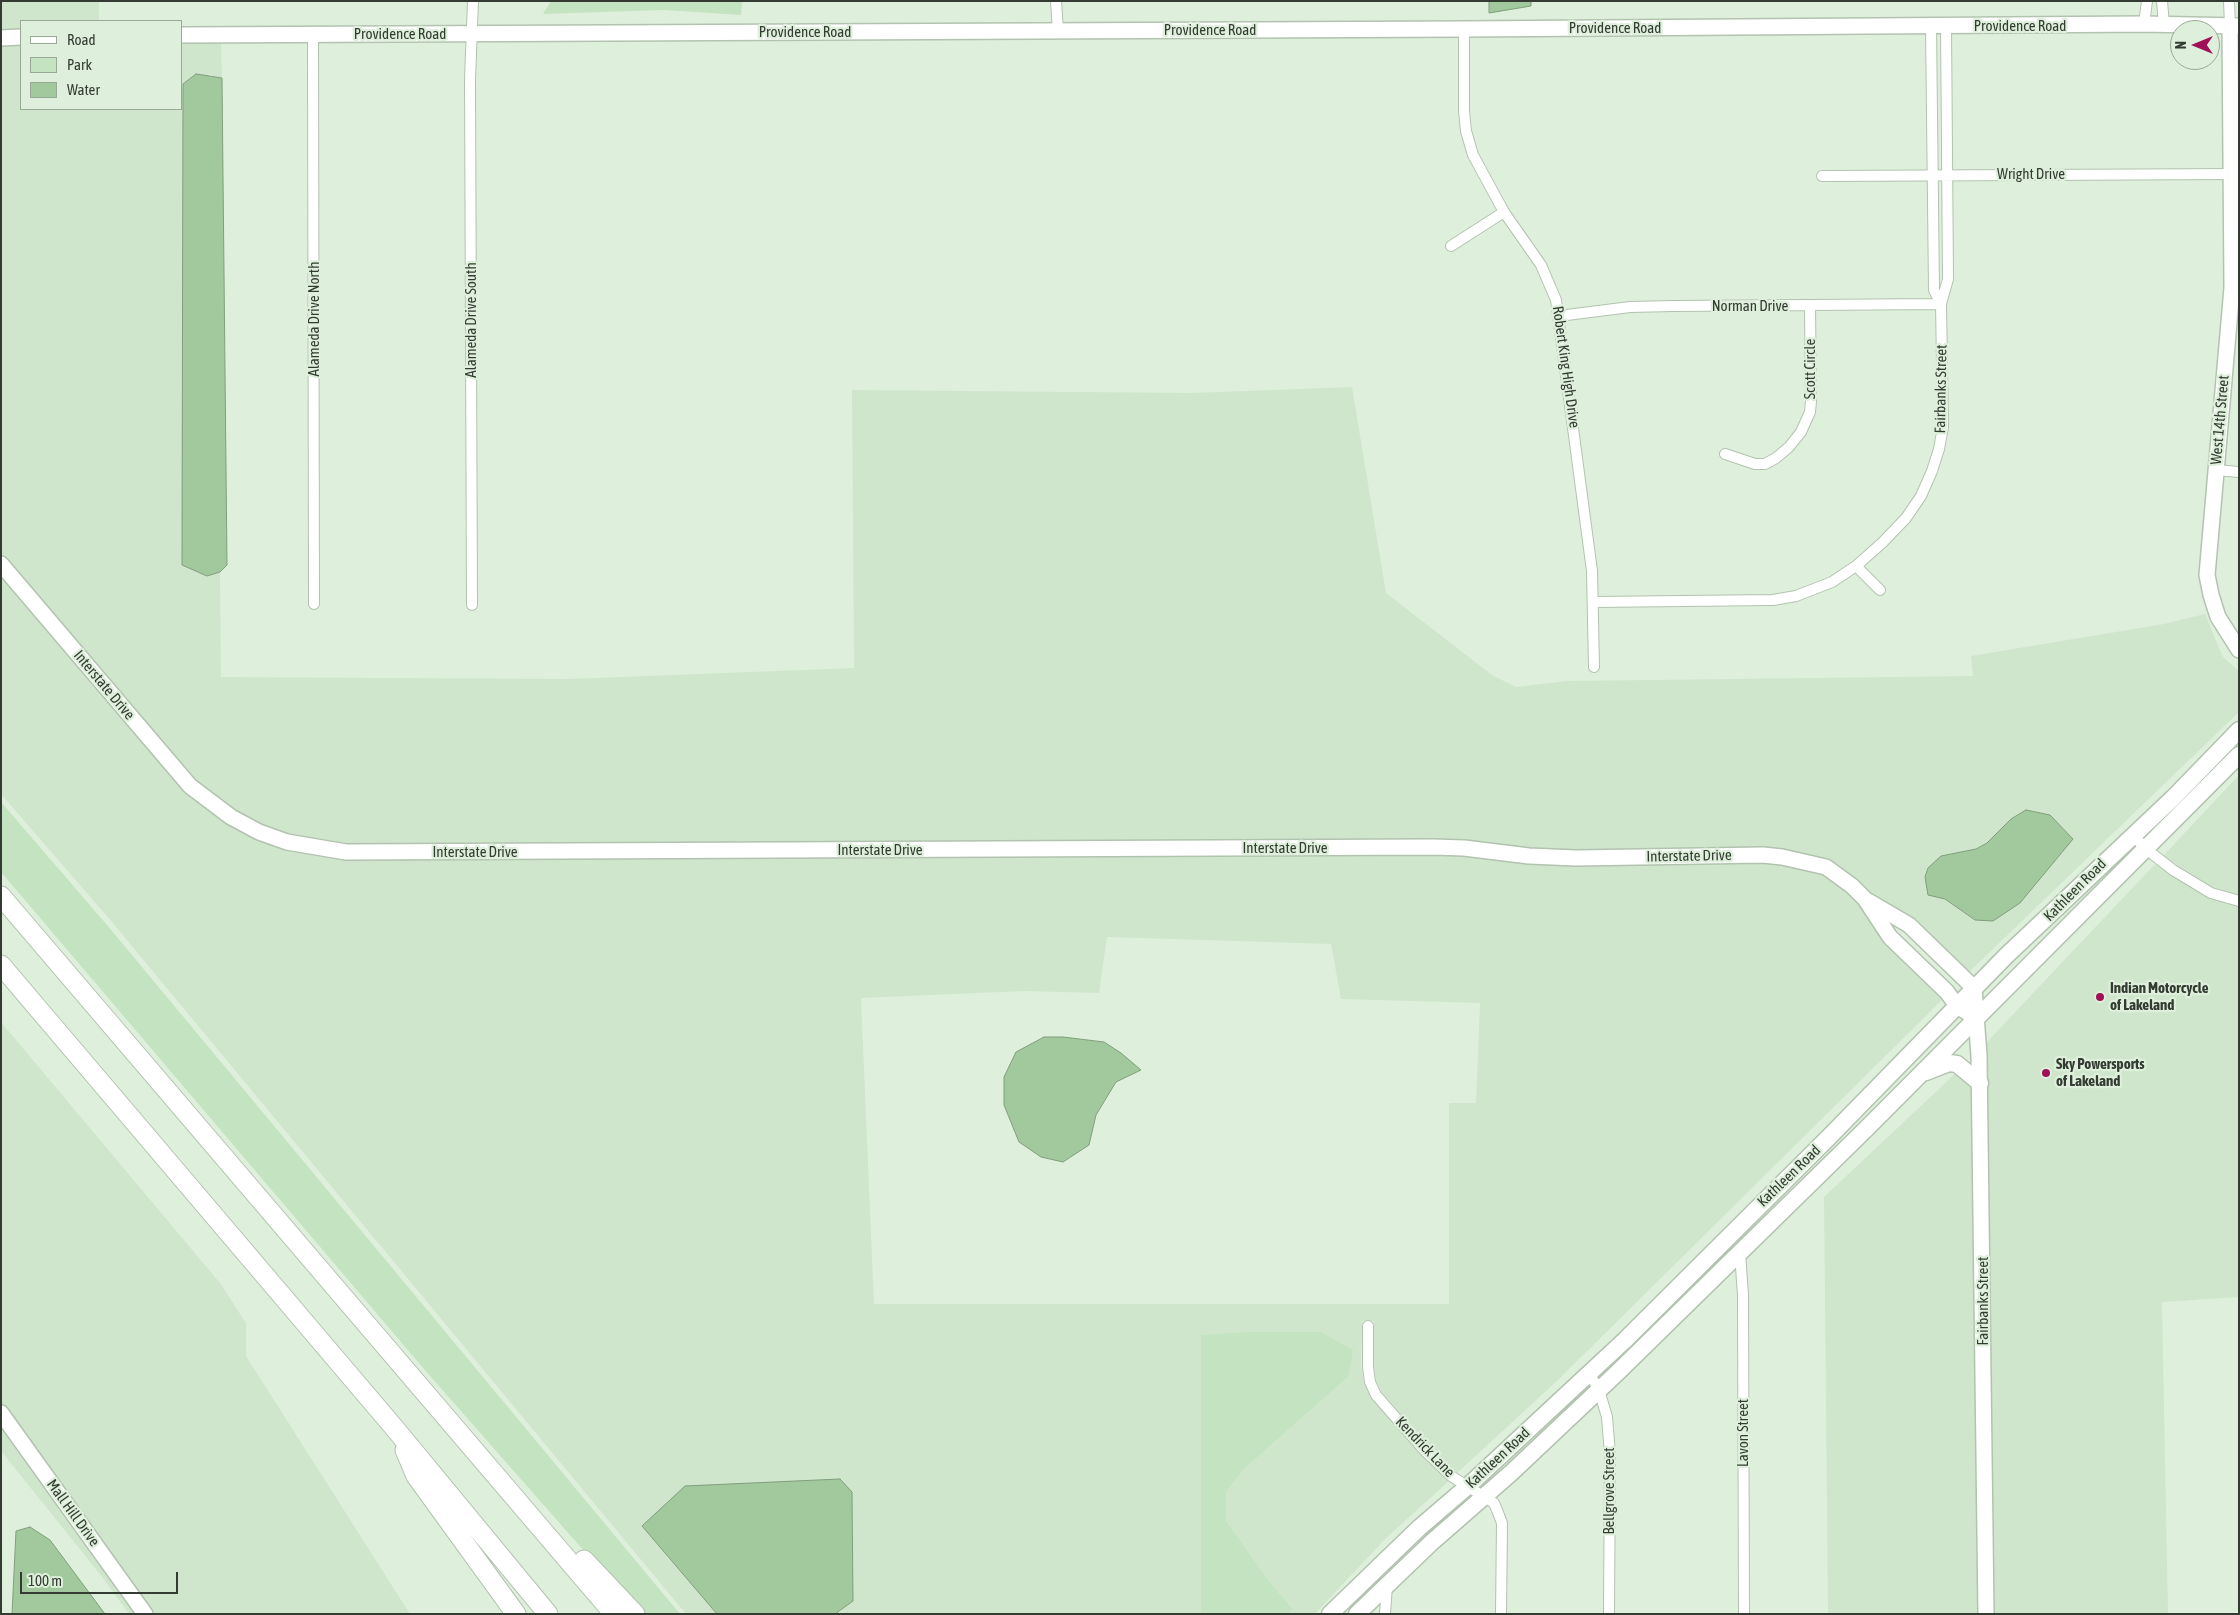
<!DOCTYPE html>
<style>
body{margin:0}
#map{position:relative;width:2240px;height:1615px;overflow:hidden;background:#def0db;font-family:"Asap Condensed",sans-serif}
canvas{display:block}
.frame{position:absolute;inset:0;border:2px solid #333b32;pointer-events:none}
.legend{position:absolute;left:20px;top:20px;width:162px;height:90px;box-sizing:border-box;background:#def0db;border:1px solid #9aa897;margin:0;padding:6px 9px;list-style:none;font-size:15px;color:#333b32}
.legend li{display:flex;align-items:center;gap:10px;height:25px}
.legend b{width:25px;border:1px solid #9aa897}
.north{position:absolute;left:2170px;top:20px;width:50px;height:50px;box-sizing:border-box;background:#def0db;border:1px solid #9aa897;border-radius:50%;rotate:270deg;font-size:14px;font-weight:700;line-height:20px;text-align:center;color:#333b32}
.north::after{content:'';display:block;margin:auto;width:18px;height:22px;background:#a01057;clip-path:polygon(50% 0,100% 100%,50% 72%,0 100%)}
.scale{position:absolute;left:20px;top:1572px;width:158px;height:22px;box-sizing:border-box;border:2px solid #333b32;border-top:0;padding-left:6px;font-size:15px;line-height:18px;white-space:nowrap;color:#333b32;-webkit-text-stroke:4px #def0db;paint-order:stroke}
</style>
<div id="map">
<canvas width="2240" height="1615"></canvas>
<div class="frame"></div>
<ul class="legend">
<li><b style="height:6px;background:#fff"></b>Road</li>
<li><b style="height:14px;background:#c4e3c0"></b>Park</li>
<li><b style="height:14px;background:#a2c89d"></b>Water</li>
</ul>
<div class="north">N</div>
<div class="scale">100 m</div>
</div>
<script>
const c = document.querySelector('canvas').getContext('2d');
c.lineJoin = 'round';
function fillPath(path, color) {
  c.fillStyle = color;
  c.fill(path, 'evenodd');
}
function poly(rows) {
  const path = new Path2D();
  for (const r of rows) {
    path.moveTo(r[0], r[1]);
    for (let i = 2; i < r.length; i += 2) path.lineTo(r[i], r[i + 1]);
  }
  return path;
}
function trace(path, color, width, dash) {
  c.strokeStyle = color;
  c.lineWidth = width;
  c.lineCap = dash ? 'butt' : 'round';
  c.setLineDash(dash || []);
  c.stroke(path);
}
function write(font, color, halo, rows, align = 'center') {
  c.font = font + ' "Asap Condensed",sans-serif';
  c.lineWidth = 4.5;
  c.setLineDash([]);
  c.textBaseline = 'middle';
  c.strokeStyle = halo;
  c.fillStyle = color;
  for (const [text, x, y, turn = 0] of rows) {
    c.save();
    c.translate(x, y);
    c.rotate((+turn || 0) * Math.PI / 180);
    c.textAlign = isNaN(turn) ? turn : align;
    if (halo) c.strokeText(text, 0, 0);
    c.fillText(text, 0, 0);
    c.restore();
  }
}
fillPath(poly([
 [1,1,99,1,99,21,21,21,21,32,1,33],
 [221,40,222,78,210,75,207,576,220,572,221,677,568,679,854,668,852,390,1192,393,1352,387,1386,593,1492,675,1516,687,1567,681,1973,676,1971,656,2164,624,2205,614,2223,657,2239,671,2239,712,1966,975,1830,863,1576,853,347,847,317,843,262,827,234,812,194,782,1,555,1,44,21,43,21,109,181,109,181,41],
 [2050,815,2073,839,1975,920,1945,899,1941,856,1976,849,1987,843,2011,819],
 [1,573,185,789,286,847,1432,852,1763,861,1823,872,1848,890,1944,998,1558,1380,1457,1473,1430,1447,1382,1392,1376,1380,1374,1366,1374,1321,1362,1321,1361,1367,1364,1382,1371,1397,1420,1454,1449,1481,1385,1539,1315,1614,1289,1614,1293,1609,1268,1580,1226,1520,1226,1492,1243,1470,1348,1377,1321,1332,1243,1332,1201,1335,1201,1614,835,1614,853,1601,852,1492,642,1526,717,1614,686,1614,112,922,1,794],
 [1107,937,1331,944,1341,999,1480,1003,1476,1103,1449,1103,1449,1304,874,1304,861,998,1024,991,1099,993],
 [2239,775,2239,896,2214,888,2163,856],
 [2155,864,2208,898,2239,907,2239,1297,2162,1302,2168,1614,1992,1614,1986,1086,1988,1084,1986,1081,1985,1044],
 [1,1022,220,1283,246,1323,246,1356,410,1614,152,1614,1,1403],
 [1958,1071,1973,1085,1980,1614,1828,1614,1824,1197],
 [1,1423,137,1614,129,1614,103,1578,1,1451]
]), '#cfe6cc');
fillPath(poly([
 [551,1,742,1,741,15,664,10,543,14],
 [1,802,107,925,680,1614,640,1614,621,1593,424,1369,1,872],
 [1243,1332,1321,1332,1353,1350,1348,1377,1243,1470,1226,1492,1226,1520,1268,1580,1293,1609,1289,1614,1201,1614,1201,1335]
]), '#c4e3c0');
const water = poly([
 [1489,1,1531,1,1531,6,1489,13,1489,1],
 [196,74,222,78,227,565,220,572,207,576,182,565,183,84,196,74],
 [2026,810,2050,815,2073,839,2020,903,1993,921,1975,920,1945,899,1928,895,1925,877,1928,868,1941,856,1976,849,1987,843,2011,819,2026,810],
 [1044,1037,1063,1037,1104,1042,1121,1053,1141,1070,1116,1082,1096,1115,1089,1145,1063,1162,1041,1157,1019,1142,1004,1105,1004,1077,1016,1052,1044,1037],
 [840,1479,852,1492,853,1601,835,1614,717,1614,642,1526,685,1486,840,1479],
 [30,1527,50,1540,105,1614,12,1614,16,1531,30,1527]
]);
fillPath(water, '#a2c89d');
trace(water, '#819e7d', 1);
const street = poly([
 [1056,1,1058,31],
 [2162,1,2164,25],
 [2229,1,2230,26],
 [2144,24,2147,1],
 [1931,26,1934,290,1941,304],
 [1464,29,1464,111,1466,131,1473,155,1504,212,1541,265,1556,300,1592,571,1594,667],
 [313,35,314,604],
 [1822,176,2239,174],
 [1451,246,1504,212],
 [1559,316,1630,307,1673,306,1941,304],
 [1725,454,1755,464,1765,464,1776,458,1789,447,1801,432,1810,412,1811,401,1810,305],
 [2215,470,2239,472],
 [1856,566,1880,590],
 [1594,602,1773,600,1796,596,1832,582,1856,566,1882,543,1906,518,1921,496,1932,471,1939,449,1943,427,1941,304,1948,279,1946,26],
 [472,605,470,79,473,1],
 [2133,835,2146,849,2173,870,2211,893,2239,901],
 [1740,1253,1743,1295,1744,1614],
 [1368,1326,1368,1367,1370,1382,1376,1395,1425,1451,1451,1476,1494,1503,1497,1510,1502,1523,1501,1614],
 [1589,1373,1599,1390,1607,1417,1610,1454,1609,1614],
 [1385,1614,1387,1585]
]);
const secondary = poly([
 [2230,26,2232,288,2207,575,2211,595,2218,617,2239,650],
 [181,35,1464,29,2144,24,2239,26],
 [1,38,21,37],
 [1,564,190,786,231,817,259,832,287,842,346,852,1433,847,1464,848,1529,856,1576,858,1763,855,1782,857,1826,867,1852,886,1865,899,1890,937,1947,992,1957,1006,1975,1017],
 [1868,901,1909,925,1974,988,1979,1056,1986,1614],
 [1,1413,145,1614]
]);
const primary = poly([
 [1926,1072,1949,1063,1957,1064,1980,1083],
 [1330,1614,1419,1528,1468,1486,1624,1341,1829,1137,2006,956,2173,798,2239,730],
 [1357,1614,1432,1542,1511,1473,1618,1372,1866,1129,2239,755]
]);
const highway = poly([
 [1,896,614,1614],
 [1,965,397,1431,548,1614],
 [405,1450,416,1476,516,1614],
 [584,1560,635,1614]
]);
trace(street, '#b2c3af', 12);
trace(secondary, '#b2c3af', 18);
trace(primary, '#b2c3af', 19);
trace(highway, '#b2c3af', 21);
trace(street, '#fff', 10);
trace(secondary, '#fff', 15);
trace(primary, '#fff', 16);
trace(highway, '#fff', 19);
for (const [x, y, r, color] of [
 [2100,997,5,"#a01057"],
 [2046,1073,5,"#a01057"]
]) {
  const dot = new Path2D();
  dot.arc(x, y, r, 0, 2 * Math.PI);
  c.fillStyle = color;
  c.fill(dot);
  trace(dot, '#def0db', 2);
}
write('15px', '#333b32', '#def0db', [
 ["Providence Road",2020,26],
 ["Providence Road",1615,28],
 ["Providence Road",1210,30],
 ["Providence Road",805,32],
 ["Providence Road",400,34],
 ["Wright Drive",2031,174],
 ["Norman Drive",1750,306],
 ["Alameda Drive North",314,319,-90],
 ["Alameda Drive South",471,320,-90],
 ["Robert King High Drive",1566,367,82],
 ["Scott Circle",1810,369,-90],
 ["Fairbanks Street",1941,389,-89],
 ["West 14th Street",2220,420,-85],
 ["Interstate Drive",104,685,50],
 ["Interstate Drive",1285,848],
 ["Interstate Drive",880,850],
 ["Interstate Drive",475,852],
 ["Interstate Drive",1689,856,-1],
 ["Kathleen Road",2075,890,-45],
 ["Kathleen Road",1789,1176,-44],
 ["Fairbanks Street",1983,1301,-90],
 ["Lavon Street",1743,1433,-90],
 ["Kendrick Lane",1425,1447,46],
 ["Kathleen Road",1498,1458,-43],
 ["Bellgrove Street",1609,1491,-90],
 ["Mall Hill Drive",73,1513,54]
]);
write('bold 15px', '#333b32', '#def0db', [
 ["Indian Motorcycle",2110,988],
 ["of Lakeland",2110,1005],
 ["Sky Powersports",2056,1064],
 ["of Lakeland",2056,1081]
], 'left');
</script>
